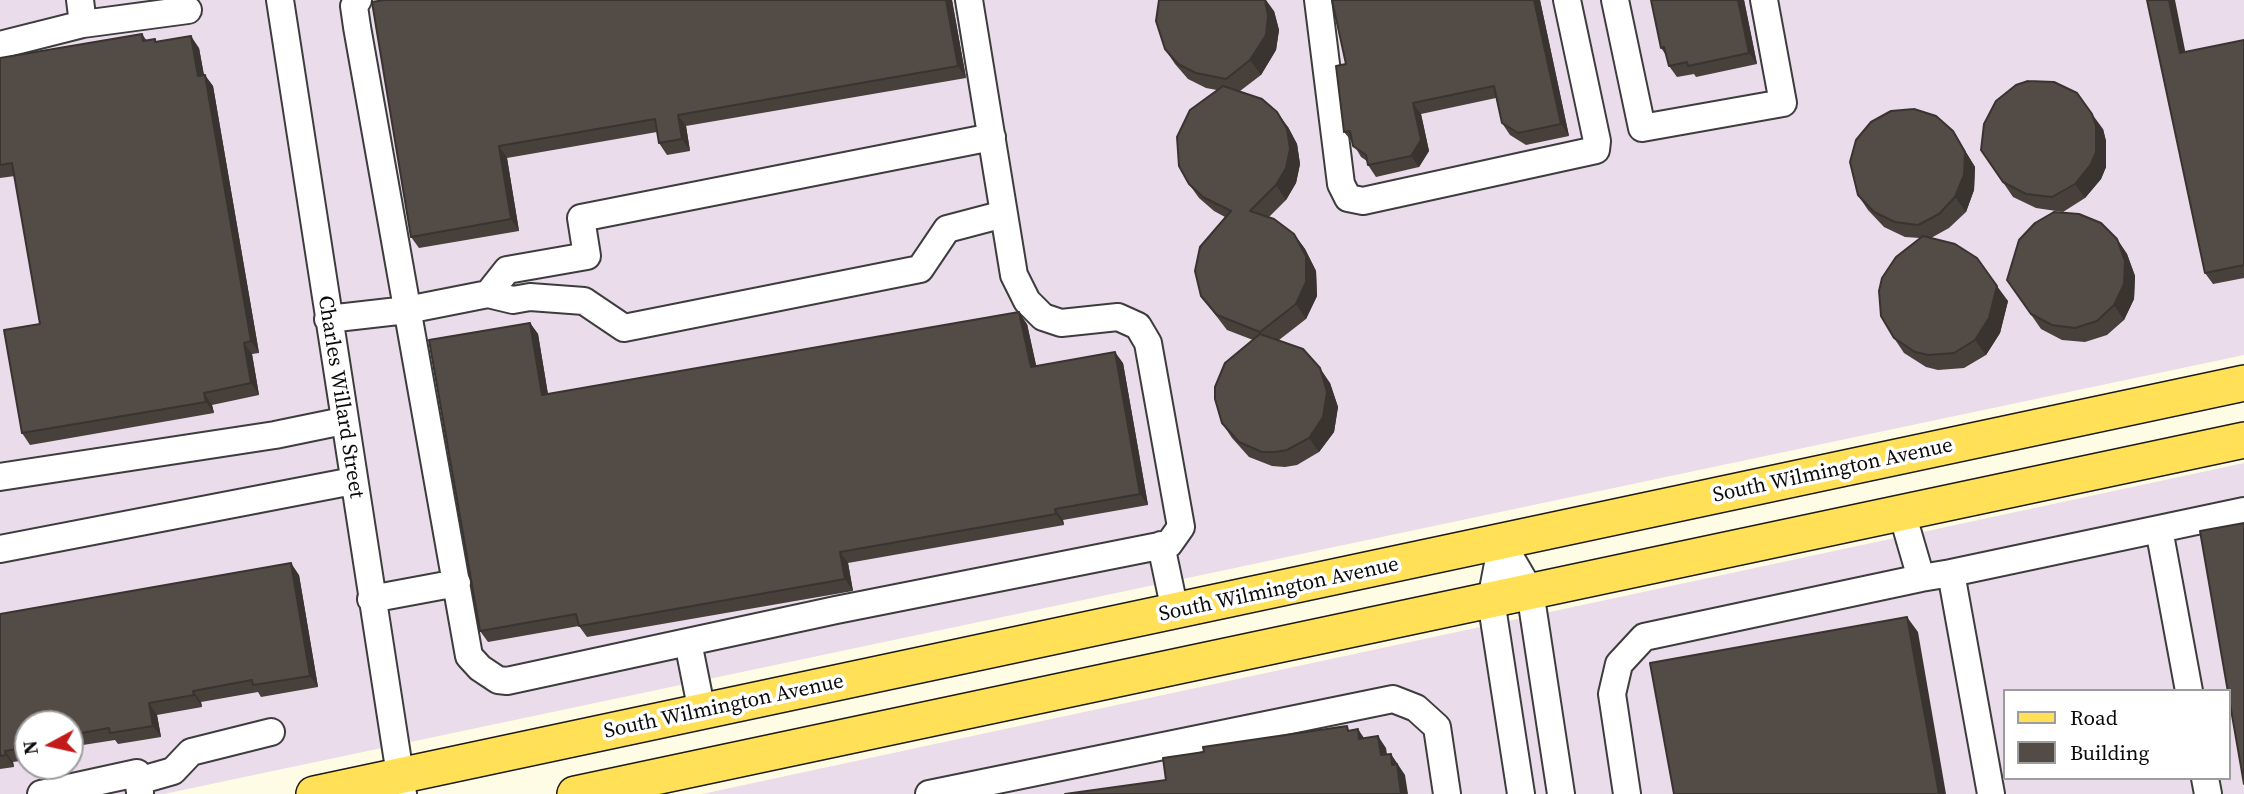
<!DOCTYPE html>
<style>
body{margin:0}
#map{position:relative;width:2244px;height:794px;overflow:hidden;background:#fffce6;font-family:"Source Serif 4",serif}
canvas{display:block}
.legend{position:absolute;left:2003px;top:689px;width:228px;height:91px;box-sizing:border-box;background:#fff;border:2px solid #9d9d9d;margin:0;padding:9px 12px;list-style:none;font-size:21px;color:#0a0a0a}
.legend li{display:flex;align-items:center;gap:14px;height:35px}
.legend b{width:35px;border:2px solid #9d9d9d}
.north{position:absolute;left:14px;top:710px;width:70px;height:70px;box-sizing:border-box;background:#fff;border:2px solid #9d9d9d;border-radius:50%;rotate:262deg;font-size:19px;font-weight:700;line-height:28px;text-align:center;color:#0a0a0a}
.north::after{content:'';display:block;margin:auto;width:24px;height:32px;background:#c31a19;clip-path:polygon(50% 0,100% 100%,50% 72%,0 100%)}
</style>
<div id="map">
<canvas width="2244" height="794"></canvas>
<ul class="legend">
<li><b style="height:9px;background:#ffe056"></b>Road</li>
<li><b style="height:19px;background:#534b45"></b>Building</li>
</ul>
<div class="north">N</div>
</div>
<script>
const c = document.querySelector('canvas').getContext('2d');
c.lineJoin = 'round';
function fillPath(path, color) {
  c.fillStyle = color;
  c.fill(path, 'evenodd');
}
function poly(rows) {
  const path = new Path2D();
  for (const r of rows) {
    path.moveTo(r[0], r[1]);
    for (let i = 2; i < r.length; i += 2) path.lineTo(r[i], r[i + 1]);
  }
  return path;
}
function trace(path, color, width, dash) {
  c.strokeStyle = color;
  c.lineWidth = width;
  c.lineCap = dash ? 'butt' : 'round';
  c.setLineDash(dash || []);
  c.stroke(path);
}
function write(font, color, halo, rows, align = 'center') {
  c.font = font + ' "Source Serif 4",serif';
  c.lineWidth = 7;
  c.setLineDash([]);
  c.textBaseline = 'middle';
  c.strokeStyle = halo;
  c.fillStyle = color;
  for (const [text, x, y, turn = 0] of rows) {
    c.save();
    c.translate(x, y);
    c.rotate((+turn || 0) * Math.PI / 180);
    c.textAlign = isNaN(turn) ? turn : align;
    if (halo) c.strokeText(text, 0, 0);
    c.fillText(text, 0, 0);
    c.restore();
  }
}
fillPath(poly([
 [0,0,2244,0,2244,355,164,794,0,794],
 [28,724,70,724,70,766,28,766],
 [2244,463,2244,794,702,794],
 [2004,691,2228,691,2228,778,2004,778]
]), '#eadcea');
const minor = poly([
 [280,0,403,794],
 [358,0,354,6,357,27,469,656,480,668,498,680,507,681,836,610,1169,544,1181,527,1148,343,1138,326,1118,317,1061,323,1043,317,1027,301,1014,275,969,0],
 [1318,0,1341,184,1348,198,1363,201,1596,150,1597,141,1567,0],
 [1615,0,1642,128,1783,103,1764,0],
 [83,24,188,10],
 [0,45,83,24,80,0],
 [488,294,507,270,587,256,581,218,992,137],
 [328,319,407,310,488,294,513,300,530,297,584,301,624,328,920,269,947,229,1004,214],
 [0,477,275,435,343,421],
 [1902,513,1921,578,1951,573,1991,794],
 [2159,529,2189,691],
 [1502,543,1530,591,1561,794],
 [1502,543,1491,600,1521,794],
 [1161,545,1175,611],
 [0,549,353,481],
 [1951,573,2244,511],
 [371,599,457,583],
 [688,642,702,712],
 [2205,778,2208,794],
 [138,781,173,771,191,752,271,732],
 [41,794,137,773,140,792],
 [929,794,1393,699,1416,708,1437,727,1447,794],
 [1627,794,1612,694,1619,664,1644,637,1921,578]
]);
const major = poly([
 [314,794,2244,383],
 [575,794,2244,440]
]);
trace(minor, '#3d3d3d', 30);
trace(major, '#1b1b1b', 38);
trace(minor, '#fff', 26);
trace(major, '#ffe056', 35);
fillPath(poly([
 [952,0,966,78,686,126,690,151,667,155,659,143,657,132,507,158,519,231,419,248,411,237,372,2],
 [1540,0,1569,136,1526,145,1510,135,1502,123,1496,98,1421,114,1429,151,1419,167,1376,177,1368,165,1367,161,1361,157,1353,143,1344,132,1346,64],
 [1744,0,1757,64,1696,77,1694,74,1677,77,1669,66,1666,55,1661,48],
 [1274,11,1279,30,1276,50,1261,75,1240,91,1288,127,1297,144,1300,164,1296,183,1286,200,1269,217,1294,234,1305,249,1316,271,1317,296,1306,319,1279,340,1330,383,1338,407,1334,432,1319,452,1297,465,1285,467,1272,466,1249,457,1232,438,1222,423,1253,340,1227,330,1201,296,1225,217,1214,211,1199,198,1189,184,1217,90,1206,88,1188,79,1175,64,1165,49],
 [142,34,147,41,199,48,204,75,213,86,259,353,252,354,259,395,212,405,214,413,30,445,22,433,40,324,15,176,0,178,0,58],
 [2244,40,2244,278,2213,284,2205,273,2186,52],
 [2103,129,2106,141,2106,167,2101,179,2085,198,2063,212,2036,208,2013,197,1981,150],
 [1953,131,1975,167,1974,190,1966,212,1949,228,1931,238,2008,301,2000,333,1986,355,1964,368,1938,370,1926,367,1904,353,1894,338,1920,238,1905,237,1884,227,1868,210,1858,195],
 [2117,239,2127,254,2135,276,2134,299,2124,320,2107,335,2085,342,2062,340,2041,329,2007,280],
 [530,323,538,334,548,394,1027,324,1036,366,1123,363,1148,505,1063,520,1064,525,848,563,853,591,587,637,579,626,488,642,480,631],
 [299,575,318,687,261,697,258,692,201,702,202,707,157,715,161,737,118,744,115,740,70,747,70,724,28,724,28,760,13,762,14,767,0,769,0,614]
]), '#47403b');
fillPath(poly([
 [946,0,952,0,966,78,958,66],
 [1265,0,1266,0,1274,11,1279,30,1276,50,1261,75,1250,60],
 [1534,0,1540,0,1569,136,1561,124],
 [1738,0,1744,0,1757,64,1749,53],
 [2169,0,2175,0,2188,65,2180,53],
 [191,36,199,48,206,87,198,76],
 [205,75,213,86,259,353,251,341],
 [1413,103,1421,114,1429,151,1419,167,1411,156],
 [1277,112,1288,127,1297,144,1300,164,1296,183,1286,200,1276,185],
 [2092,114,2103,129,2106,141,2106,167,2101,179,2085,198,2075,184],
 [678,115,686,126,690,151,682,139],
 [1953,131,1975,167,1974,190,1966,212,1955,197],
 [499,146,507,158,519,231,511,219],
 [1294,234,1305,249,1316,271,1317,296,1306,319,1296,304],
 [2117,239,2127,254,2135,276,2134,299,2124,320,2114,305],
 [1997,286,2008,301,2000,333,1986,355,1975,340],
 [1019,312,1027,324,1039,378,1031,367],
 [530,323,538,334,550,407,542,395],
 [244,343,252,354,259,395,251,383],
 [1115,352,1123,363,1148,505,1140,494],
 [1320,368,1330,383,1338,407,1334,432,1319,452,1309,438],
 [204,393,212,405,214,413,206,402],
 [1055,509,1063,520,1064,525,1056,514],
 [840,552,848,563,853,591,845,579],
 [291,563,299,575,318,687,310,676],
 [1907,617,1918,632,1946,794,1939,794],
 [193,691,201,702,202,707,194,695],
 [149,703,157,715,161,737,153,726],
 [1358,729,1366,741,1359,739],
 [1378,736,1386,748,1389,767,1381,755],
 [5,751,13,762,14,767,6,755],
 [1391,754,1405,775,1408,794,1401,794,1392,765]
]), '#3a3430');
const building = poly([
 [384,0,946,0,958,66,678,115,682,139,659,143,655,119,499,146,511,219,411,237,372,2,384,0],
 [1159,0,1265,0,1268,16,1266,35,1250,60,1226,79,1196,73,1178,64,1165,49,1156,21,1159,0],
 [1332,0,1534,0,1561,124,1518,133,1502,123,1494,86,1413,103,1421,140,1411,156,1368,165,1366,155,1353,146,1350,131,1344,132,1336,66,1346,64,1332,0],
 [1651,0,1738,0,1749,53,1688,66,1687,62,1669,66,1664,47,1661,48,1651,0],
 [2147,0,2169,0,2180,53,2244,40,2244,265,2205,273,2147,0],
 [142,34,143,41,155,39,155,42,191,36,198,76,205,75,251,341,244,343,251,383,204,393,206,402,22,433,4,330,40,324,12,163,0,165,0,58,142,34],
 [2028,81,2054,82,2077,93,2092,114,2096,126,2096,152,2091,164,2075,184,2052,197,2026,194,2003,182,1981,150,1984,124,1996,101,2016,85,2028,81],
 [1223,86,1262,99,1277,112,1287,129,1290,149,1286,168,1276,185,1250,211,1274,219,1294,234,1306,256,1306,282,1296,304,1260,332,1217,315,1201,296,1195,271,1200,247,1231,211,1203,197,1189,184,1179,166,1177,137,1190,110,1223,86],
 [1914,109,1936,116,1953,131,1965,152,1964,175,1955,197,1939,214,1918,225,1895,222,1874,212,1858,195,1850,162,1856,140,1871,122,1891,111,1914,109],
 [2054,212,2079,214,2101,223,2117,239,2125,261,2124,284,2114,305,2097,321,2075,328,2052,325,2031,314,2007,280,2019,240,2035,223,2054,212],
 [1923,236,1955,244,1977,258,1997,286,1989,318,1975,340,1954,353,1928,355,1915,352,1894,338,1881,316,1879,291,1882,278,1896,257,1923,236],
 [1019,312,1031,367,1115,352,1140,494,1055,509,1056,514,840,552,845,579,579,626,576,614,480,631,429,340,530,323,542,395,1019,312],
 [1260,334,1303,349,1320,368,1327,392,1323,417,1309,438,1287,450,1275,452,1262,452,1239,442,1222,423,1215,399,1215,387,1225,363,1260,334],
 [2244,523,2244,784,2200,531,2244,523],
 [291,563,310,676,253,685,252,680,193,691,194,695,149,703,153,726,110,733,109,728,70,735,70,724,28,724,28,747,5,751,6,755,0,756,0,614,291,563],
 [1907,617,1939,794,1674,794,1650,663,1907,617],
 [1347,726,1348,731,1358,729,1359,739,1378,736,1381,755,1391,754,1392,765,1397,764,1401,794,1065,794,1166,780,1163,758,1204,752,1203,747,1347,726]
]);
fillPath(building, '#534b45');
trace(building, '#3a3430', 2);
write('21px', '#0a0a0a', '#fff', [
 ["Charles Willard Street",340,397,81],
 ["South Wilmington Avenue",1833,471,-12],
 ["South Wilmington Avenue",1279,590,-12],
 ["South Wilmington Avenue",724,707,-12]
]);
</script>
